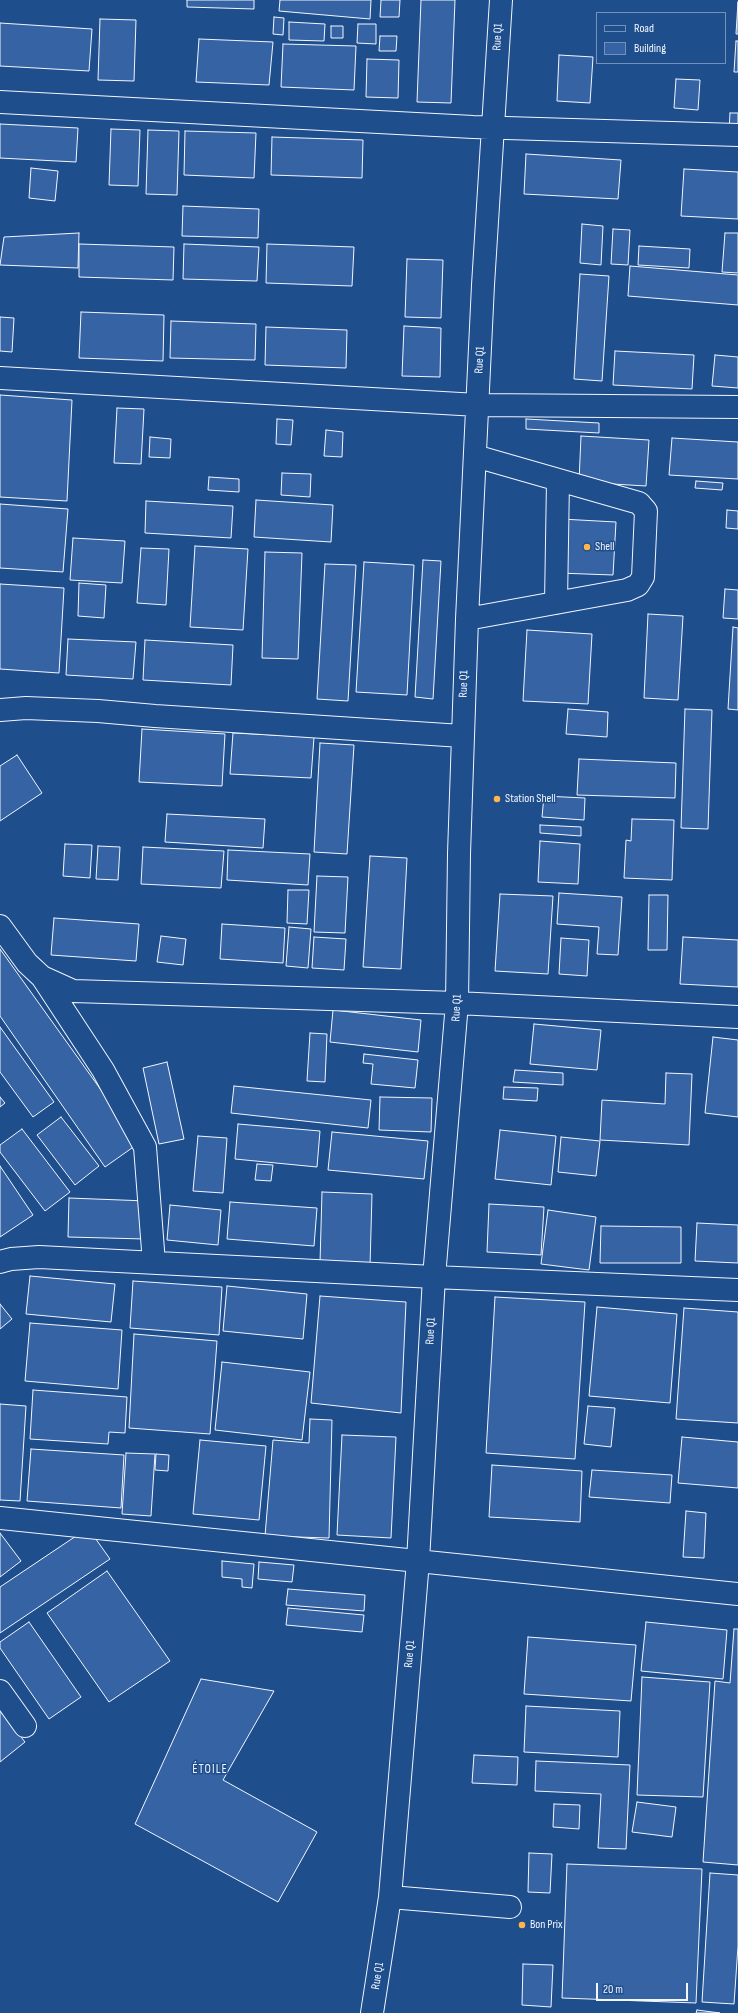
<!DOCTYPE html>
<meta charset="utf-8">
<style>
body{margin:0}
#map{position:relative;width:738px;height:2013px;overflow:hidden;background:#1f4e8c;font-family:"Sofia Sans Condensed",sans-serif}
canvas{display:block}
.legend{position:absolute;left:596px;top:12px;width:130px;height:52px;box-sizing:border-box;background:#1f4e8c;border:1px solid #7391ba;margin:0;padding:5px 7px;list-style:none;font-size:12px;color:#f2f6ff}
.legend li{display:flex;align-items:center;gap:8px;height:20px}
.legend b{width:20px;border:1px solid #7391ba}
.scale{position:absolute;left:596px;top:1983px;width:92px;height:18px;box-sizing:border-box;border:2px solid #f2f6ff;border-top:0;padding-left:5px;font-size:12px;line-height:14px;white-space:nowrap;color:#f2f6ff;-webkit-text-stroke:3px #1f4e8c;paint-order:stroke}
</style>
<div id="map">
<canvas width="738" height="2013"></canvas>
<ul class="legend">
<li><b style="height:5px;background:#1f4e8c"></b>Road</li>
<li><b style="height:11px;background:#3563a3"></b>Building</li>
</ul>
<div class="scale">20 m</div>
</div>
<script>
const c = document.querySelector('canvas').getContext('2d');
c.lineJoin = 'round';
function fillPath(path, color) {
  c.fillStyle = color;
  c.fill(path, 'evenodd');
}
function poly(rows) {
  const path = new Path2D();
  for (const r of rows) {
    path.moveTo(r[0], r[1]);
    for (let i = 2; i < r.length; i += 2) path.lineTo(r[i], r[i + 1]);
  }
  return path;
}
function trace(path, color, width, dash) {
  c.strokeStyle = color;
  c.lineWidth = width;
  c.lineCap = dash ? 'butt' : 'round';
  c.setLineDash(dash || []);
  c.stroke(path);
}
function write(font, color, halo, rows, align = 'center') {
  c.font = font + ' "Sofia Sans Condensed",sans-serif';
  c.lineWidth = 3;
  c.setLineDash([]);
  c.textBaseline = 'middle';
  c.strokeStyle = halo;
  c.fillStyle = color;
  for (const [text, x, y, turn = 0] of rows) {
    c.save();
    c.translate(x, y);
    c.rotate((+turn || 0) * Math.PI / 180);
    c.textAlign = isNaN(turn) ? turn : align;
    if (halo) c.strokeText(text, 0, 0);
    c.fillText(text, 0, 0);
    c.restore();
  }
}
const building = poly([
 [187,0,254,0,254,9,187,7,187,0],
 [280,0,371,0,370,19,279,11,280,0],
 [381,0,400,0,399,17,380,17,381,0],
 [421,0,455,0,451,103,417,102,421,0],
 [738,2,738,34,736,34,738,2],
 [274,17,284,18,283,35,273,34,274,17],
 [100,19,136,20,134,81,98,80,100,19],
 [289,22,325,24,324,41,289,40,289,22],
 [0,23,92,29,89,71,0,66,0,23],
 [358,24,376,24,376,44,357,43,358,24],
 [331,26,343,26,343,38,331,38,331,26],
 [380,36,397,36,396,51,379,51,380,36],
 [199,39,273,42,269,85,196,82,199,39],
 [736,41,738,41,738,72,734,72,736,41],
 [283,44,356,46,354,90,281,87,283,44],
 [559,55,593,57,590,103,557,101,559,55],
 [367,59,399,60,398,98,366,97,367,59],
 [676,79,700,80,698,110,674,108,676,79],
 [730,113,738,113,738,131,729,131,730,113],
 [0,124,78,128,76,162,0,158,0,124],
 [111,129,140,130,138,186,109,185,111,129],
 [148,130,179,131,177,195,146,194,148,130],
 [185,131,256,133,254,178,184,175,185,131],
 [272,137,363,140,362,178,271,175,272,137],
 [526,154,621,160,618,199,524,194,526,154],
 [31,168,58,171,55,201,29,198,31,168],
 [684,169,738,172,738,219,681,216,684,169],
 [183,206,259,209,258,238,182,236,183,206],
 [582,224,603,226,601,265,580,263,582,224],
 [613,229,630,230,628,265,611,264,613,229],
 [79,233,78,268,0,265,4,237,79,233],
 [725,233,738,233,738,273,722,272,725,233],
 [79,244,174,247,173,280,79,277,79,244],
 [184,244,259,247,257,281,183,279,184,244],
 [267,244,354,247,352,286,266,283,267,244],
 [639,246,690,249,689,268,638,265,639,246],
 [407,259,443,260,441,318,405,317,407,259],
 [630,266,738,275,738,305,628,296,630,266],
 [580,274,609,276,602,381,574,379,580,274],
 [81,312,164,315,163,361,79,358,81,312],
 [0,317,14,318,12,352,0,351,0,317],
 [171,321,256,324,255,360,170,358,171,321],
 [404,326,441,328,440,377,402,376,404,326],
 [266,327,347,330,346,368,265,365,266,327],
 [615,351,694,355,692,389,613,385,615,351],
 [715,355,738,357,738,388,712,386,715,355],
 [0,395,72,400,67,501,0,497,0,395],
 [117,408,144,409,141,464,114,463,117,408],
 [277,419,293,420,291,445,276,444,277,419],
 [526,419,599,423,599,433,526,429,526,419],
 [326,430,343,432,342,457,324,456,326,430],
 [581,436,649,440,646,486,579,482,581,436],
 [150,437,171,439,170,458,149,457,150,437],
 [672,438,738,442,738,479,669,475,672,438],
 [282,473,311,474,310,497,281,495,282,473],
 [209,477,239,479,239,492,208,490,209,477],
 [696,481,723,483,722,490,695,488,696,481],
 [256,500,333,505,331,542,254,537,256,500],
 [146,501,233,506,231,538,145,533,146,501],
 [0,504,68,509,63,572,0,568,0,504],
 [727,510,738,511,738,529,726,528,727,510],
 [561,519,616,522,613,575,558,573,561,519],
 [73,538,125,541,122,583,70,580,73,538],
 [195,546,248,549,243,630,190,627,195,546],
 [141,548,169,549,166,605,137,603,141,548],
 [265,552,302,553,298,659,262,658,265,552],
 [423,560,441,561,433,699,415,697,423,560],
 [364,562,414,565,407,695,356,692,364,562],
 [325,564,356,565,348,701,317,699,325,564],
 [79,583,106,585,104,618,78,616,79,583],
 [0,584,64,588,59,673,0,669,0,584],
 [725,589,738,590,738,619,723,618,725,589],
 [648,614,683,616,678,700,644,698,648,614],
 [733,627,738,628,738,710,728,709,733,627],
 [527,630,592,634,588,704,523,701,527,630],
 [68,639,136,642,133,679,66,675,68,639],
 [145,640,233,645,231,685,143,680,145,640],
 [568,709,608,712,607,737,566,734,568,709],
 [685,709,712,710,708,829,681,828,685,709],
 [142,729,225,734,222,786,139,782,142,729],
 [233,733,314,737,311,778,230,774,233,733],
 [320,743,354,745,347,854,314,852,320,743],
 [17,755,42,793,0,821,0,766,17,755],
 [579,759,676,763,675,798,577,795,579,759],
 [544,796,585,798,584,820,542,817,544,796],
 [167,814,265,819,263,848,165,842,167,814],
 [632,819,674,820,672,880,624,878,626,840,631,841,632,819],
 [540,825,581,827,581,836,540,833,540,825],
 [540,841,580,844,578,884,538,882,540,841],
 [65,844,92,845,90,878,63,876,65,844],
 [98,846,120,847,118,880,96,879,98,846],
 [143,847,224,851,221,888,141,884,143,847],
 [228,850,310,854,308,885,227,880,228,850],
 [370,856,407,858,401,969,363,967,370,856],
 [317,876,348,877,345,933,314,932,317,876],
 [288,890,309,890,307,924,287,923,288,890],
 [559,893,622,897,618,955,597,954,599,927,557,924,559,893],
 [500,894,553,896,548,974,495,971,500,894],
 [649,895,668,895,667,950,648,950,649,895],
 [54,918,139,924,136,961,51,955,54,918],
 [222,924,285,928,283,963,220,959,222,924],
 [289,927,311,929,308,968,286,966,289,927],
 [161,936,186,939,183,965,157,962,161,936],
 [314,937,346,939,344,970,312,968,314,937],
 [683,937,738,940,738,987,680,984,683,937],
 [561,938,589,940,587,976,559,974,561,938],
 [0,949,139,1143,105,1167,0,1016,0,949],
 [333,1010,421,1020,418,1052,330,1042,333,1010],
 [534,1024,601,1030,597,1070,530,1064,534,1024],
 [0,1027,54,1102,33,1117,0,1072,0,1027],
 [310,1033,327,1034,325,1082,307,1081,310,1033],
 [713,1037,738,1040,738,1117,705,1113,713,1037],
 [364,1054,418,1060,415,1088,371,1084,373,1064,363,1063,364,1054],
 [167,1062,184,1139,159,1144,143,1068,167,1062],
 [515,1070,563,1073,563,1085,513,1082,515,1070],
 [666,1073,692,1074,689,1145,600,1140,602,1100,665,1104,666,1073],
 [234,1086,371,1100,368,1128,231,1113,234,1086],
 [504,1087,538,1088,537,1101,503,1099,504,1087],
 [0,1097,5,1103,0,1107,0,1097],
 [380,1097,432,1098,431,1132,379,1130,380,1097],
 [61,1117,99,1166,75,1185,37,1135,61,1117],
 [238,1124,320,1131,317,1167,235,1159,238,1124],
 [22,1129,70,1192,45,1211,0,1152,0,1145,22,1129],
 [500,1130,556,1136,551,1185,495,1179,500,1130],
 [332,1132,428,1141,424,1179,328,1170,332,1132],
 [198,1136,227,1138,223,1193,193,1191,198,1136],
 [561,1137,600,1141,596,1176,558,1172,561,1137],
 [257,1164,273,1165,271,1181,255,1180,257,1164],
 [0,1166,33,1215,0,1237,0,1166],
 [322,1192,372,1194,370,1266,320,1263,322,1192],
 [69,1198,147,1201,145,1239,68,1237,69,1198],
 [230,1202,317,1208,314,1246,227,1239,230,1202],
 [489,1204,544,1207,541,1255,487,1252,489,1204],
 [170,1205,221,1210,218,1245,167,1240,170,1205],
 [548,1210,596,1217,589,1270,541,1264,548,1210],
 [697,1223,738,1225,738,1263,695,1261,697,1223],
 [601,1226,681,1227,681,1263,600,1263,601,1226],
 [30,1276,115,1284,111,1322,26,1314,30,1276],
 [133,1281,222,1287,219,1335,130,1328,133,1281],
 [227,1286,307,1294,303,1339,223,1331,227,1286],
 [320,1296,406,1302,401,1413,311,1403,320,1296],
 [495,1297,585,1302,575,1459,486,1453,495,1297],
 [0,1304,12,1319,0,1329,0,1304],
 [597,1307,677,1314,670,1403,589,1396,597,1307],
 [684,1308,738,1312,738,1423,676,1419,684,1308],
 [30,1323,122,1330,118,1389,25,1381,30,1323],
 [134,1334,217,1341,210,1434,129,1428,134,1334],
 [222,1362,310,1372,302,1440,215,1430,222,1362],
 [33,1390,127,1397,125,1433,109,1432,108,1444,30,1439,33,1390],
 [0,1404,26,1406,20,1501,0,1500,0,1404],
 [588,1406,615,1408,611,1447,584,1444,588,1406],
 [310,1419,332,1420,329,1538,265,1536,273,1440,309,1443,310,1419],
 [342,1435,396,1437,391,1538,337,1535,342,1435],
 [682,1437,738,1442,738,1488,678,1483,682,1437],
 [200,1440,266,1446,259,1520,193,1514,200,1440],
 [31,1449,124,1455,121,1508,27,1501,31,1449],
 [126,1453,155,1454,151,1516,122,1514,126,1453],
 [156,1454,169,1455,168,1471,155,1470,156,1454],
 [492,1465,582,1471,580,1522,489,1517,492,1465],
 [592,1470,672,1475,670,1503,589,1497,592,1470],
 [686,1511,706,1513,704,1558,683,1557,686,1511],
 [88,1528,110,1559,0,1633,0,1587,88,1528],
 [0,1533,21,1561,0,1577,0,1533],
 [222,1561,254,1564,252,1588,242,1587,242,1579,222,1577,222,1561],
 [259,1562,294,1565,292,1582,258,1579,259,1562],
 [107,1571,170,1661,109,1702,47,1613,107,1571],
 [288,1589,365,1595,364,1611,286,1605,288,1589],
 [288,1608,364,1615,362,1632,286,1625,288,1608],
 [29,1622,81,1697,49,1719,0,1648,0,1642,29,1622],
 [646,1622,727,1630,723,1679,641,1671,646,1622],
 [734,1629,738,1629,738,1865,703,1862,715,1681,730,1683,734,1629],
 [528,1637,636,1645,631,1701,524,1694,528,1637],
 [642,1677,710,1682,703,1797,637,1795,642,1677],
 [201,1679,274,1691,223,1780,317,1832,278,1902,135,1824,201,1679],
 [526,1706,620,1711,618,1757,524,1752,526,1706],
 [0,1710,25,1742,0,1762,0,1710],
 [474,1755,518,1757,517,1785,472,1783,474,1755],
 [536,1761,630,1765,626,1849,598,1848,601,1794,535,1791,536,1761],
 [637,1802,676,1807,672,1837,632,1832,637,1802],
 [554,1804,580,1805,579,1829,553,1827,554,1804],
 [529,1853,552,1854,550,1893,528,1892,529,1853],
 [567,1864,702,1869,696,2003,562,1998,567,1864],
 [710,1873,738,1875,738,1946,734,2004,702,2002,710,1873],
 [523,1964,553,1965,551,2007,522,2005,523,1964],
 [697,2010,720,2013,696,2013,697,2010]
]);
fillPath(building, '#3563a3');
trace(building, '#f2f6ff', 1);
const minor = poly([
 [0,102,473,127,738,135],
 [0,378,478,405,738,407],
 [556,603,558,480],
 [467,619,627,590,638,585,643,577,646,511,639,503,475,456],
 [0,710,26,708,98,711,155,716,462,736],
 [0,926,27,963,42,977,103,1070,145,1147,154,1263],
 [42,977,73,991,457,1003,738,1017],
 [0,1262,11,1259,39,1257,434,1277,738,1290],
 [0,1518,738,1594],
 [0,1691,25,1726],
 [390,1897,510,1907],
 [372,2013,390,1897,418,1561,434,1277,457,1003,459,854,467,619,483,285,501,0]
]);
trace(minor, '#f2f6ff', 24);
trace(minor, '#1f4e8c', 22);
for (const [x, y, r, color] of [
 [587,547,4,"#ffb74d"],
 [497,799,4,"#ffb74d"],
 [522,1925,4,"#ffb74d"]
]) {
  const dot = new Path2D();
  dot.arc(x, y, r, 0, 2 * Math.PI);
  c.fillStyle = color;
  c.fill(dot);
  trace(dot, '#1f4e8c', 1.5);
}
write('12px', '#f2f6ff', '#1f4e8c', [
 ["Rue Q1",498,37,-87],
 ["Rue Q1",480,360,-87],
 ["Rue Q1",464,684,-88],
 ["Rue Q1",457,1008,-87],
 ["Rue Q1",431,1331,-87],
 ["Rue Q1",410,1654,-85],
 ["Rue Q1",378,1976,-81]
]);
write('12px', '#f2f6ff', '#1f4e8c', [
 ["Shell",595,547],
 ["Station Shell",505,799],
 ["Bon Prix",530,1925]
], 'left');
c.letterSpacing = '1px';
write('13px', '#f2f6ff', '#1f4e8c', [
 ["ÉTOILE",210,1770]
]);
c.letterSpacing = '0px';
</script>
